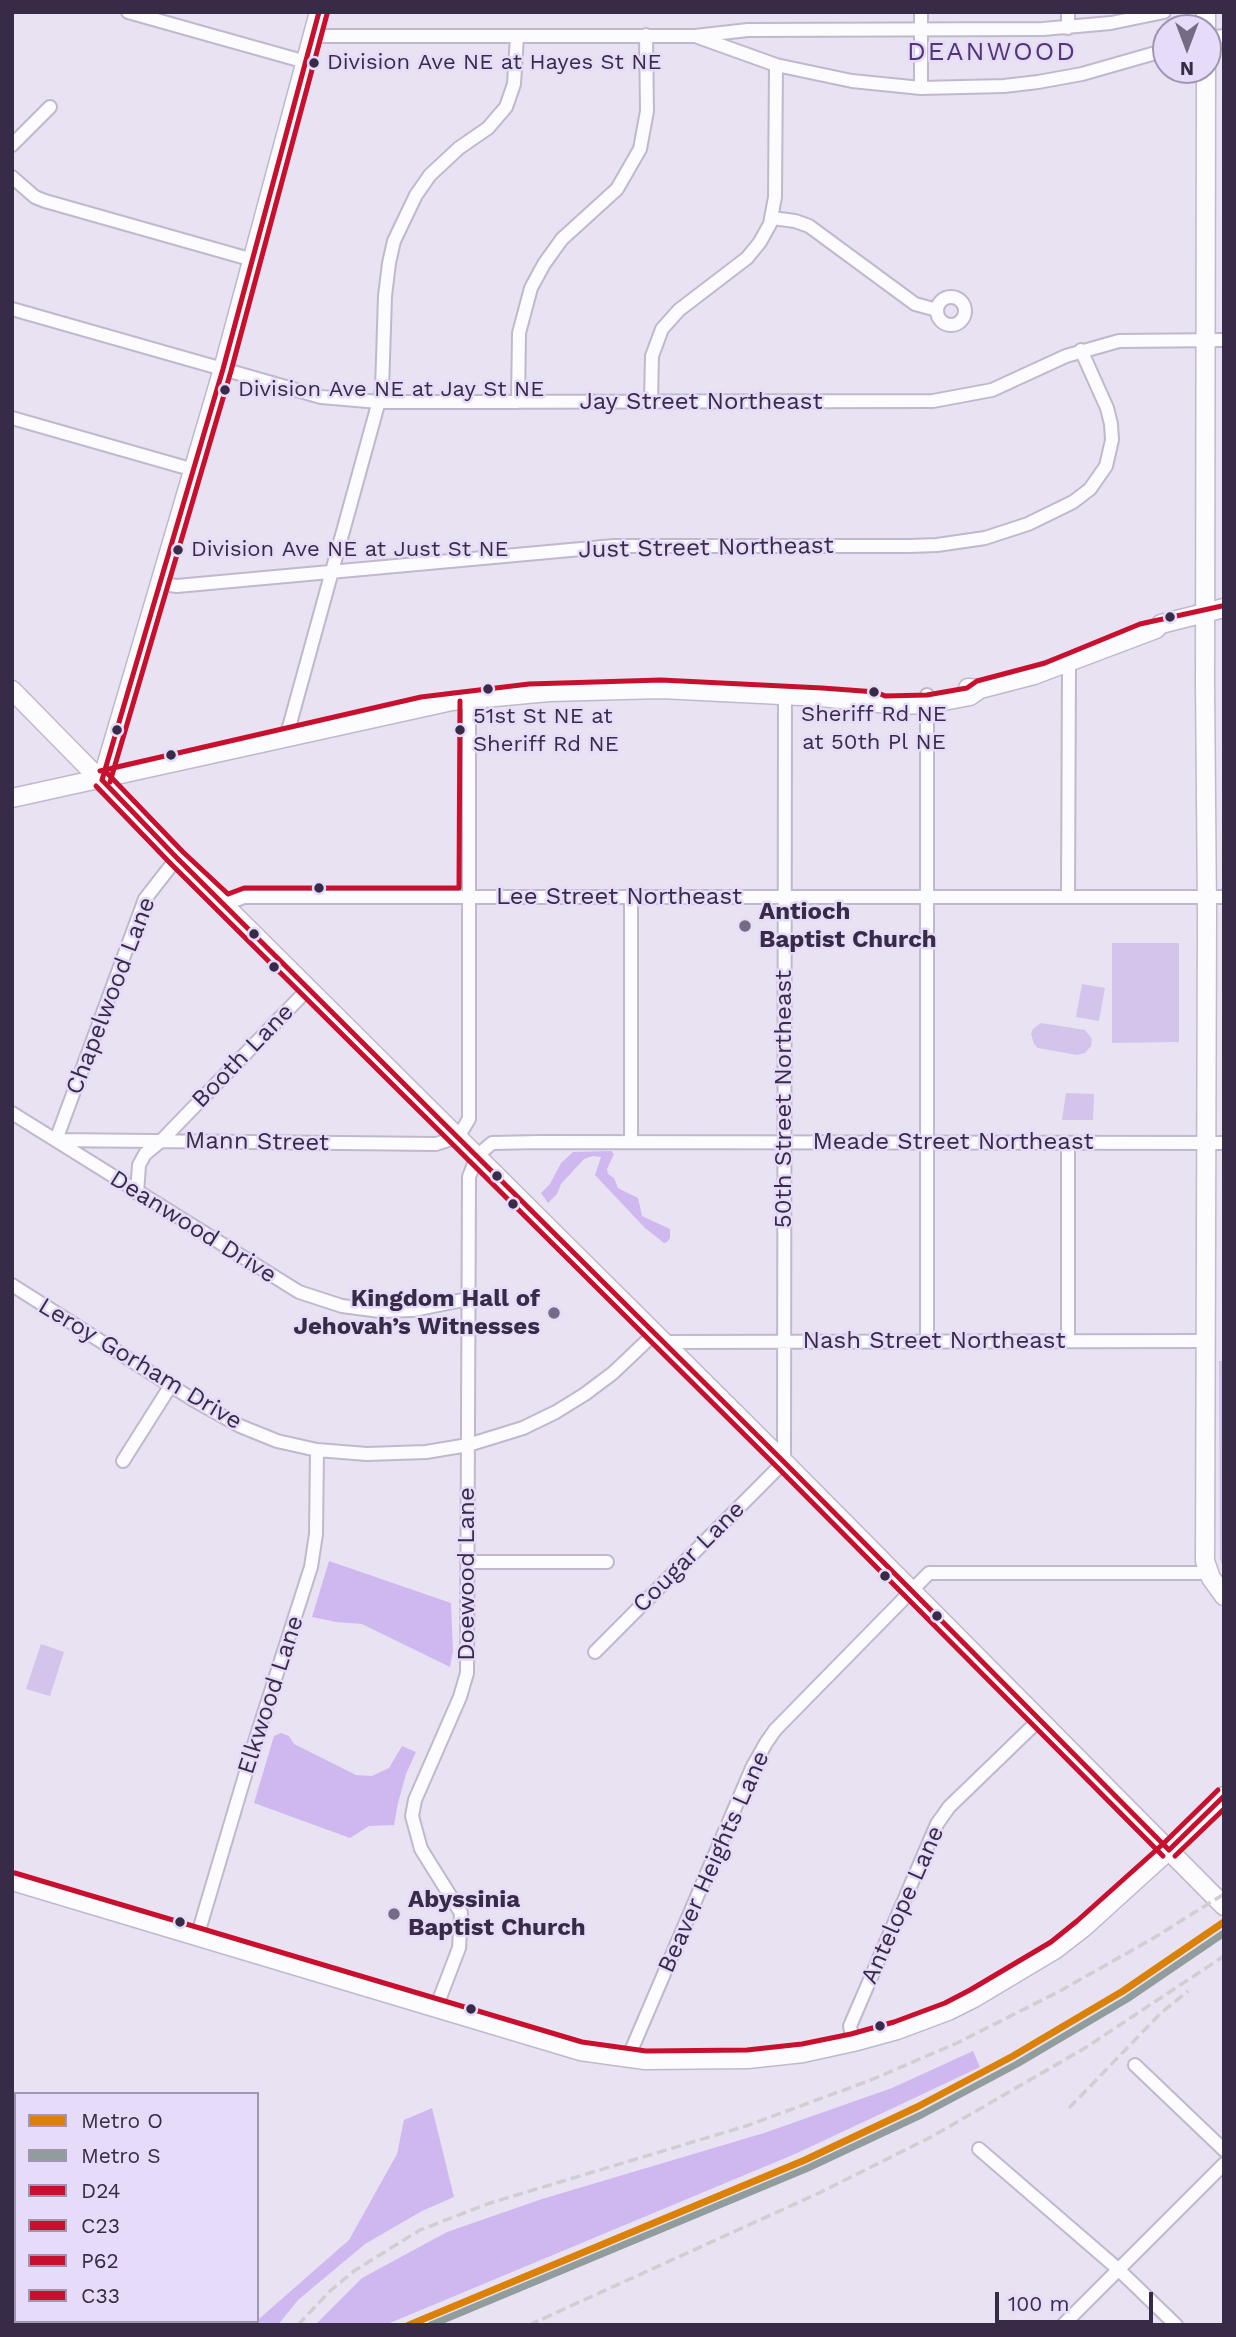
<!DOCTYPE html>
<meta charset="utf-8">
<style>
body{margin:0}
#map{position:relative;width:1236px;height:2337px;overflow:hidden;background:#e8e2f2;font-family:"Work Sans",sans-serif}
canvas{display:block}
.frame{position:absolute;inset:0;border:14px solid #372b48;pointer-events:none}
.legend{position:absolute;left:14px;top:2092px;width:245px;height:231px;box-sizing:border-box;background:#e6dbf9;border:2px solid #a095b2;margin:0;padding:9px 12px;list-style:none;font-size:21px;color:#372b48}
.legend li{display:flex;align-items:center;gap:14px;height:35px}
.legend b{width:35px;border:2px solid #a095b2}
.north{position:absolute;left:1152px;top:14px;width:70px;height:70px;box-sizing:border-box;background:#e6dbf9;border:2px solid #a095b2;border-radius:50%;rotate:180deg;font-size:19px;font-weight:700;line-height:28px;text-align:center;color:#372b48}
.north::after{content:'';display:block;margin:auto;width:24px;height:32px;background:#756b84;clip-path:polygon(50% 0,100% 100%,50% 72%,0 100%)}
.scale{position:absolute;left:995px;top:2292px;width:158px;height:32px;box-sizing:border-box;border:4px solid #372b48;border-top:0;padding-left:9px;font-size:21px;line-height:24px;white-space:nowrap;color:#372b48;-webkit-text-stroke:5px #e6dbf9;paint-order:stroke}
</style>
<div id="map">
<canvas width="1236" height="2337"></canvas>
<div class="frame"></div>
<ul class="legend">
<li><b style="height:9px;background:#db8107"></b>Metro O</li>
<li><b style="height:9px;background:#919d9d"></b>Metro S</li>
<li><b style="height:9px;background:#c8102e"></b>D24</li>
<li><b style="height:9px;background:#c8102e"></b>C23</li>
<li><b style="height:9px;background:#c8102e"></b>P62</li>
<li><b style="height:9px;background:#c8102e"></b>C33</li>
</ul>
<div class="north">N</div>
<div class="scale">100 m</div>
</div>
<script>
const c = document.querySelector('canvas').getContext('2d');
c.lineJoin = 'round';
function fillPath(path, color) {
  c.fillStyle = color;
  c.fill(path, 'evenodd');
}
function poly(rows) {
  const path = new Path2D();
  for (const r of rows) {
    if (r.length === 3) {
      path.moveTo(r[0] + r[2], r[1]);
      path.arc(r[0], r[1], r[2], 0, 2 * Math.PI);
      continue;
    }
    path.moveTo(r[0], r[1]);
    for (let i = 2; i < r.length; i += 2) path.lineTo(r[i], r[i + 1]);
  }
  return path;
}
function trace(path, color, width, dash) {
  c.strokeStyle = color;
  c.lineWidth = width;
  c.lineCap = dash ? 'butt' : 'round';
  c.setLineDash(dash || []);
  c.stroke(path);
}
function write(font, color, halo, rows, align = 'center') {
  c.font = font + ' "Work Sans",sans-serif';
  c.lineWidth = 5;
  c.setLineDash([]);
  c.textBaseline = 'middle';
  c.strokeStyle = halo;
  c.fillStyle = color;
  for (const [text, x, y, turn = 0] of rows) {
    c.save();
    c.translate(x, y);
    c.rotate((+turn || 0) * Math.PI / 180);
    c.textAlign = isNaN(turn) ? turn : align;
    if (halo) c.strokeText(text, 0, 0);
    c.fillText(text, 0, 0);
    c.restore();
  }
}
fillPath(poly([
 [1112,943,1179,943,1179,1042,1112,1043],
 [1082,984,1105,988,1099,1021,1076,1017],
 [1041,1023,1085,1030,1092,1039,1091,1046,1085,1053,1077,1055,1038,1048,1034,1044,1031,1034,1033,1029],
 [1066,1093,1094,1094,1093,1120,1062,1120],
 [1219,1361,1224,1361,1224,1570,1220,1559],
 [41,1644,64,1652,50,1696,26,1689]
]), '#d3c4eb');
fillPath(poly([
 [611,1151,614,1154,607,1169,608,1174,614,1178,618,1188,638,1198,642,1216,670,1229,670,1238,667,1242,664,1243,645,1228,595,1175,601,1157,593,1156,584,1159,561,1184,557,1194,548,1203,541,1193,550,1184,561,1163,573,1152],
 [329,1561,451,1603,453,1651,450,1667,362,1624,336,1622,312,1617],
 [281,1733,289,1736,294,1744,356,1775,372,1776,389,1768,402,1746,416,1752,406,1774,398,1803,394,1825,369,1826,350,1838,254,1803,274,1736],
 [973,2051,980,2067,874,2117,795,2154,433,2305,385,2325,315,2325,362,2278,447,2232,542,2199,764,2133,892,2088],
 [432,2108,454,2197,422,2211,365,2244,298,2300,278,2325,252,2325,349,2240,397,2154,404,2120]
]), '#cfb8f0');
const street = poly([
 [128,12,306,62],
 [921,12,921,88],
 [1068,28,1068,12],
 [313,36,695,36,748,30,1043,29,1111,23,1164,12],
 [698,37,776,65,852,81,921,88,1004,86,1038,82,1082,74,1166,50],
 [1208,38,1224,36],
 [12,145,50,107],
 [12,177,35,197,45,201,253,260],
 [772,218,795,221,809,226,915,304,937,310],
 [951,311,14],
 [12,309,321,397,379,402,933,401,992,390,1066,356,1119,341,1224,340],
 [518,402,519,333,531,288,544,264,562,239,617,189,640,149,647,111,646,35],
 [651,402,652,356,662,329,679,310,747,258,760,242,770,224,775,197,776,65],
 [12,418,194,470],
 [161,584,177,586,614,546,910,546,937,545,985,538,1028,524,1073,502,1090,489,1106,466,1112,440,1111,424,1107,408,1081,350],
 [927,695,927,1341],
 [286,738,382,390,385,296,389,263,394,241,416,195,430,175,459,148,488,128,506,107,514,84,517,36],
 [177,858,145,899,56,1140,436,1144,458,1137,469,1119,469,701],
 [631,897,631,1142],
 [1068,897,1069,663],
 [226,904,244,897,1224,897],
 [12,1113,299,1292,342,1306,380,1311,413,1310,468,1299],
 [1068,1143,1068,1341],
 [137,1193,139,1165,145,1154,162,1140,309,988],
 [12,1285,192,1399,240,1426,277,1441,317,1450,367,1454,426,1452,468,1445,523,1428,556,1412,585,1394,613,1373,654,1334],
 [662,1342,1205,1341],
 [123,1461,171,1385],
 [467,1562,607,1562],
 [595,1652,784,1462,785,695],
 [197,1937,257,1735,311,1567,316,1534,317,1450],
 [436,2008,459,1948,461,1913,421,1849,412,1816,415,1800,460,1697,467,1673,469,1177,477,1156,492,1143,540,1142,1224,1143],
 [853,2042,850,2026,937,1824,949,1807,1039,1720],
 [628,2058,752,1768,766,1743,775,1730,929,1573,1209,1573],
 [1135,2065,1224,2150],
 [979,2149,1118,2269,1176,2325],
 [1063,2325,1224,2164]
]);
const secondary = poly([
 [1206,12,1206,28],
 [1206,70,1205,684,1207,912,1205,1561,1211,1578,1224,1596],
 [968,688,980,689,1034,675,1156,629,1161,624,1224,608],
 [12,690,177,858,784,1462,1224,1906],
 [102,780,223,369,319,12],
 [12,798,452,701,549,692,661,689,821,697,897,705,928,704,970,696,980,689],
 [12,1881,580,2051,645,2060,748,2059,803,2053,853,2042,897,2030,948,2011,974,1998,1056,1949,1083,1928,1169,1850,1224,1796]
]);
trace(street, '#c0b8cd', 16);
trace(secondary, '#c0b8cd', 21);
trace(street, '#fcfbfd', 12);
trace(secondary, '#fcfbfd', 18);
trace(poly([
 [1069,2108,1161,2013,1188,1991],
 [298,2325,330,2291,354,2271,420,2230,490,2203,746,2126,871,2080,957,2043,1060,1991,1152,1939,1224,1894],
 [529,2325,819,2193,931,2137,1085,2048,1224,1956]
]), '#d0ced3', 3.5, [10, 5]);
trace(poly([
 [102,780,177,858,784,1462,1169,1850],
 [102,780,223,369,319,12],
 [1169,1850,1224,1796]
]), '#c8102e', 5);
trace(poly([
 [110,782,231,371,327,14],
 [96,786,171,864,778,1468,1163,1856],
 [1175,1856,1224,1809]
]), '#c8102e', 5);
trace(poly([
 [15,1873,582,2042,646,2051,747,2050,802,2044,851,2034,894,2022,945,2003,970,1990,1051,1942,1077,1921,1163,1844,1218,1790]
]), '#c8102e', 5);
trace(poly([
 [100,771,421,697,529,684,661,680,822,688,876,692,885,696,927,695,967,688,977,681,1045,663,1140,624,1222,606],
 [108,774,183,852,228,894,244,888,459,888,460,701]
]), '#c8102e', 5);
trace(poly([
 [409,2325,805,2160,917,2107,1013,2056,1123,1991,1224,1922]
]), '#db8107', 7);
trace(poly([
 [431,2325,808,2168,921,2115,1017,2064,1127,1999,1224,1933]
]), '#919d9d', 7);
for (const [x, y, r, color] of [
 [314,63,6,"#372b48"],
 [225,390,6,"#372b48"],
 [178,550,6,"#372b48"],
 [1170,617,6,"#372b48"],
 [488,689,6,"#372b48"],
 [874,692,6,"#372b48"],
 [117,730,6,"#372b48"],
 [460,730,6,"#372b48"],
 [171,755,6,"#372b48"],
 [319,888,6,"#372b48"],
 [745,926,7,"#756b84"],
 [254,934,6,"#372b48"],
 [274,967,6,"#372b48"],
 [497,1176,6,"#372b48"],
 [513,1204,6,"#372b48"],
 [554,1313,7,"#756b84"],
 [885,1576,6,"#372b48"],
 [937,1616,6,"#372b48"],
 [394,1914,7,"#756b84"],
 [180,1922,6,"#372b48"],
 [471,2009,6,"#372b48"],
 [880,2026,6,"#372b48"]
]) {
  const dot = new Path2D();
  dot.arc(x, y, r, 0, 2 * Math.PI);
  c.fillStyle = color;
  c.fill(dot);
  trace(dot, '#e6dbf9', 2.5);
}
write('22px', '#372b48', '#e6dbf9', [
 ["Division Ave NE at Hayes St NE",327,63],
 ["Division Ave NE at Jay St NE",238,390],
 ["Division Ave NE at Just St NE",191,550],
 ["Sheriff Rd NE",874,715,"center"],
 ["at 50th Pl NE",874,743,"center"],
 ["51st St NE at",473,717],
 ["Sheriff Rd NE",473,745]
], 'left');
write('24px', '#372b48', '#e6dbf9', [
 ["Jay Street Northeast",701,402],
 ["Just Street Northeast",706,548,-1],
 ["Lee Street Northeast",619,897],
 ["Chapelwood Lane",111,996,-69],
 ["Booth Lane",243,1056,-46],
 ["50th Street Northeast",784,1099,-90],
 ["Mann Street",257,1142,1],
 ["Meade Street Northeast",953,1142],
 ["Deanwood Drive",193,1227,32],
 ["Nash Street Northeast",934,1341],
 ["Leroy Gorham Drive",140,1364,31],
 ["Cougar Lane",689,1557,-45],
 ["Doewood Lane",467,1574,-90],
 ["Elkwood Lane",271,1695,-72],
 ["Beaver Heights Lane",714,1862,-66],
 ["Antelope Lane",903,1905,-66]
]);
write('bold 24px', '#372b48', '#e6dbf9', [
 ["Antioch",759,912],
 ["Baptist Church",759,940],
 ["Kingdom Hall of",540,1299,"right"],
 ["Jehovah’s Witnesses",540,1327,"right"],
 ["Abyssinia",408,1900],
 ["Baptist Church",408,1928]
], 'left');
c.letterSpacing = '2px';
write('26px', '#513575', '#e6dbf9', [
 ["DEANWOOD",992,52]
]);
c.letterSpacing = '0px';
</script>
